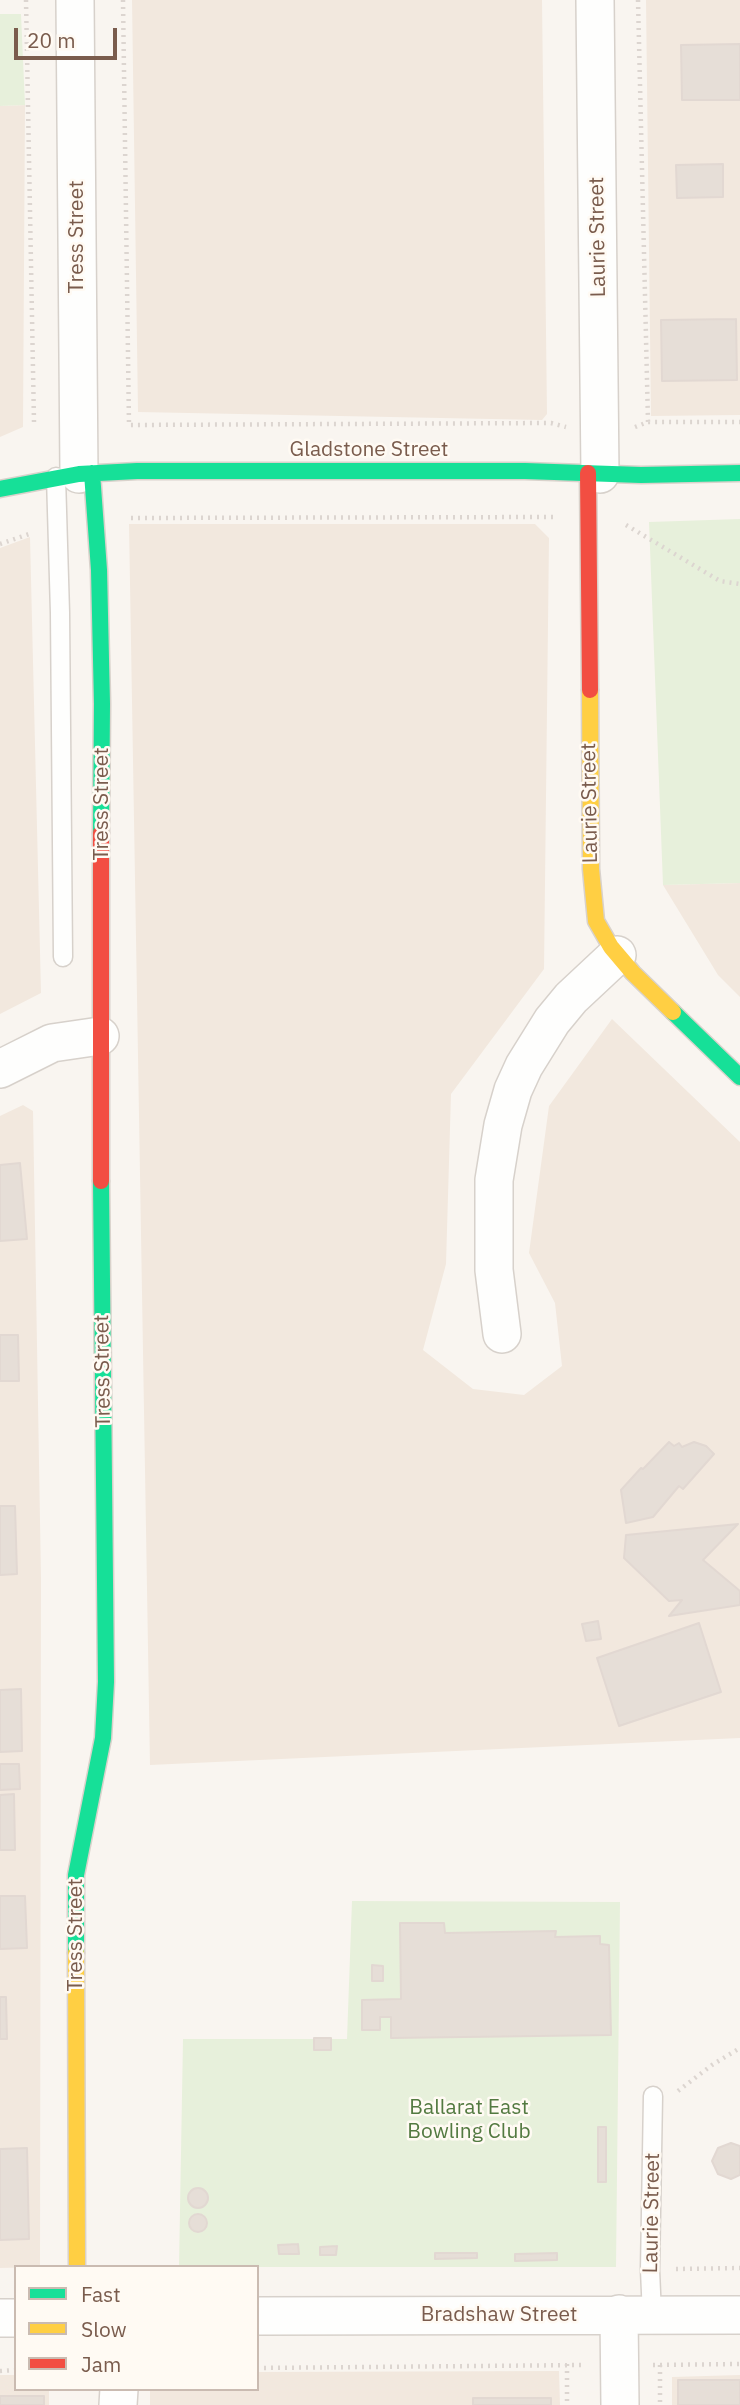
<!DOCTYPE html>
<style>
body{margin:0}
#map{position:relative;width:740px;height:2405px;overflow:hidden;background:#f9f5f0;font-family:"IBM Plex Sans",sans-serif}
canvas{display:block}
.legend{position:absolute;left:14px;top:2265px;width:245px;height:126px;box-sizing:border-box;background:#fffaf3;border:2px solid #cabbb1;margin:0;padding:9px 12px;list-style:none;font-size:21px;color:#7a5c4d}
.legend li{display:flex;align-items:center;gap:14px;height:35px}
.legend b{width:35px;border:2px solid #cabbb1}
.scale{position:absolute;left:14px;top:28px;width:103px;height:32px;box-sizing:border-box;border:4px solid #7a5c4d;border-top:0;padding-left:9px;font-size:21px;line-height:24px;white-space:nowrap;color:#7a5c4d;-webkit-text-stroke:5px #fffaf3;paint-order:stroke}
</style>
<div id="map">
<canvas width="740" height="2405"></canvas>
<ul class="legend">
<li><b style="height:9px;background:#16e098"></b>Fast</li>
<li><b style="height:9px;background:#ffcf43"></b>Slow</li>
<li><b style="height:9px;background:#f24e42"></b>Jam</li>
</ul>
<div class="scale">20 m</div>
</div>
<script>
const c = document.querySelector('canvas').getContext('2d');
c.lineJoin = 'round';
function fillPath(path, color) {
  c.fillStyle = color;
  c.fill(path, 'evenodd');
}
function poly(rows) {
  const path = new Path2D();
  for (const r of rows) {
    if (r.length === 3) {
      path.moveTo(r[0] + r[2], r[1]);
      path.arc(r[0], r[1], r[2], 0, 2 * Math.PI);
      continue;
    }
    path.moveTo(r[0], r[1]);
    for (let i = 2; i < r.length; i += 2) path.lineTo(r[i], r[i + 1]);
  }
  return path;
}
function trace(path, color, width, dash) {
  c.strokeStyle = color;
  c.lineWidth = width;
  c.lineCap = dash ? 'butt' : 'round';
  c.setLineDash(dash || []);
  c.stroke(path);
}
function write(font, color, halo, rows, align = 'center') {
  c.font = font + ' "IBM Plex Sans",sans-serif';
  c.lineWidth = 5;
  c.setLineDash([]);
  c.textBaseline = 'middle';
  c.strokeStyle = halo;
  c.fillStyle = color;
  for (const [text, x, y, turn = 0] of rows) {
    c.save();
    c.translate(x, y);
    c.rotate((+turn || 0) * Math.PI / 180);
    c.textAlign = isNaN(turn) ? turn : align;
    if (halo) c.strokeText(text, 0, 0);
    c.fillText(text, 0, 0);
    c.restore();
  }
}
fillPath(poly([
 [132,0,542,0,547,414,542,420,138,412],
 [646,0,740,0,740,415,651,416],
 [25,105,23,427,0,437,0,106],
 [129,524,535,524,549,538,544,969,451,1094,446,1264,423,1350,473,1389,524,1395,562,1366,555,1303,529,1253,549,1106,612,1019,740,1142,740,1738,150,1765],
 [30,537,41,993,0,1014,0,548],
 [740,883,740,997,718,975,663,885],
 [23,1105,33,1111,41,1579,40,2267,0,2268,0,1116],
 [559,2371,560,2405,150,2405,150,2389,257,2389,257,2372],
 [0,2375,16,2375,16,2389,49,2389,49,2405,0,2405],
 [740,2375,740,2405,672,2405,672,2377]
]), '#f2e8de');
fillPath(poly([
 [0,14,21,14,25,105,0,106],
 [740,519,740,883,663,885,649,522],
 [352,1901,620,1902,616,2267,179,2267,183,2039,347,2039]
]), '#e7f0db');
const building = poly([
 [740,44,740,100,682,100,681,45,740,44],
 [723,164,723,197,677,198,676,165,723,164],
 [736,319,737,380,662,381,661,320,736,319],
 [20,1163,27,1239,0,1241,0,1165,20,1163],
 [0,1335,18,1335,19,1381,0,1381,0,1335],
 [669,1442,674,1446,679,1443,682,1447,694,1442,706,1446,714,1454,683,1489,679,1486,653,1517,626,1523,621,1490,641,1468,643,1469,669,1442],
 [0,1506,15,1506,17,1574,0,1575,0,1506],
 [738,1524,703,1560,740,1591,740,1605,669,1616,682,1600,669,1601,624,1558,626,1535,738,1524],
 [598,1621,601,1639,586,1641,582,1624,598,1621],
 [699,1623,721,1692,619,1726,597,1658,699,1623],
 [21,1689,22,1751,0,1752,0,1690,21,1689],
 [0,1764,19,1764,20,1789,0,1790,0,1764],
 [14,1794,15,1850,0,1850,0,1795,14,1794],
 [0,1896,25,1896,27,1948,0,1949,0,1896],
 [400,1923,444,1923,445,1933,556,1931,555,1937,600,1936,600,1944,609,1945,611,2035,391,2038,391,2017,380,2017,380,2030,362,2030,362,2000,401,1999,400,1923],
 [372,1965,383,1966,383,1981,372,1981,372,1965],
 [0,1997,6,1997,7,2039,0,2039,0,1997],
 [314,2038,331,2038,331,2050,314,2050,314,2038],
 [598,2127,606,2127,606,2182,598,2182,598,2127],
 [731,2143,740,2146,740,2175,731,2179,718,2174,712,2161,718,2148,731,2143],
 [27,2148,29,2239,0,2240,0,2149,27,2148],
 [198,2198,10],
 [198,2223,9],
 [298,2244,299,2254,279,2254,278,2245,298,2244],
 [337,2246,336,2255,320,2255,320,2247,337,2246],
 [435,2253,477,2253,477,2258,435,2259,435,2253],
 [557,2253,557,2260,515,2261,515,2254,557,2253],
 [678,2380,740,2380,740,2405,678,2405,678,2380],
 [0,2396,44,2396,44,2405,0,2405,0,2396],
 [473,2398,551,2398,551,2405,473,2405,473,2398]
]);
fillPath(building, '#e6ded7');
trace(building, '#e2d8d2', 2);
const lane = poly([
 [56,477,60,613,63,957],
 [652,2315,650,2270,653,2096]
]);
const street = poly([
 [75,0,79,474],
 [595,0,600,474],
 [0,1069,52,1043,100,1036],
 [502,1334,494,1270,494,1180,503,1125,513,1090,524,1066,552,1021,571,998,617,955],
 [619,2314,620,2405],
 [257,2316,740,2315],
 [0,2318,16,2318],
 [118,2405,119,2389]
]);
const fast = poly([
 [92,473,99,570,102,704,101,833],
 [0,489,79,474,137,471,525,471,641,475,740,473],
 [673,1012,740,1077],
 [76,1953,76,1875,103,1738,106,1682,101,1181]
]);
const slow = poly([
 [590,690,591,869,596,921,611,947,633,973,673,1012],
 [76,1953,77,2267]
]);
const jam = poly([
 [588,473,590,690],
 [101,833,101,1181]
]);
trace(lane, '#d7d1cb', 21);
trace(street, '#d7d1cb', 40);
trace(fast, '#d9d2cb', 19);
trace(slow, '#d9d2cb', 19);
trace(jam, '#d9d2cb', 19);
trace(poly([
 [26,0,34,422],
 [123,0,129,425,551,423,566,427],
 [638,0,648,422],
 [635,427,648,422,740,422],
 [131,518,553,517],
 [626,525,720,581,740,584],
 [0,544,32,533],
 [678,2091,712,2065,740,2048],
 [676,2269,740,2268],
 [567,2364,567,2405],
 [653,2365,740,2364],
 [660,2365,660,2405],
 [257,2368,585,2365],
 [0,2371,16,2370]
]), '#dcd5d0', 4.5, [2, 5]);
trace(lane, '#fefefd', 18);
trace(street, '#fefefd', 37);
trace(fast, '#16e098', 16);
trace(slow, '#ffcf43', 16);
trace(jam, '#f24e42', 16);
write('21px', '#7a5c4d', '#fffaf3', [
 ["Tress Street",77,237,-90],
 ["Laurie Street",598,237,-91],
 ["Gladstone Street",369,450],
 ["Laurie Street",590,803,-91],
 ["Tress Street",102,804,-90],
 ["Tress Street",103,1371,-91],
 ["Tress Street",76,1935,-90],
 ["Laurie Street",652,2213,-89],
 ["Bradshaw Street",499,2315]
]);
write('21px', '#537a41', '#fffaf3', [
 ["Ballarat East",469,2108],
 ["Bowling Club",469,2132]
]);
</script>
